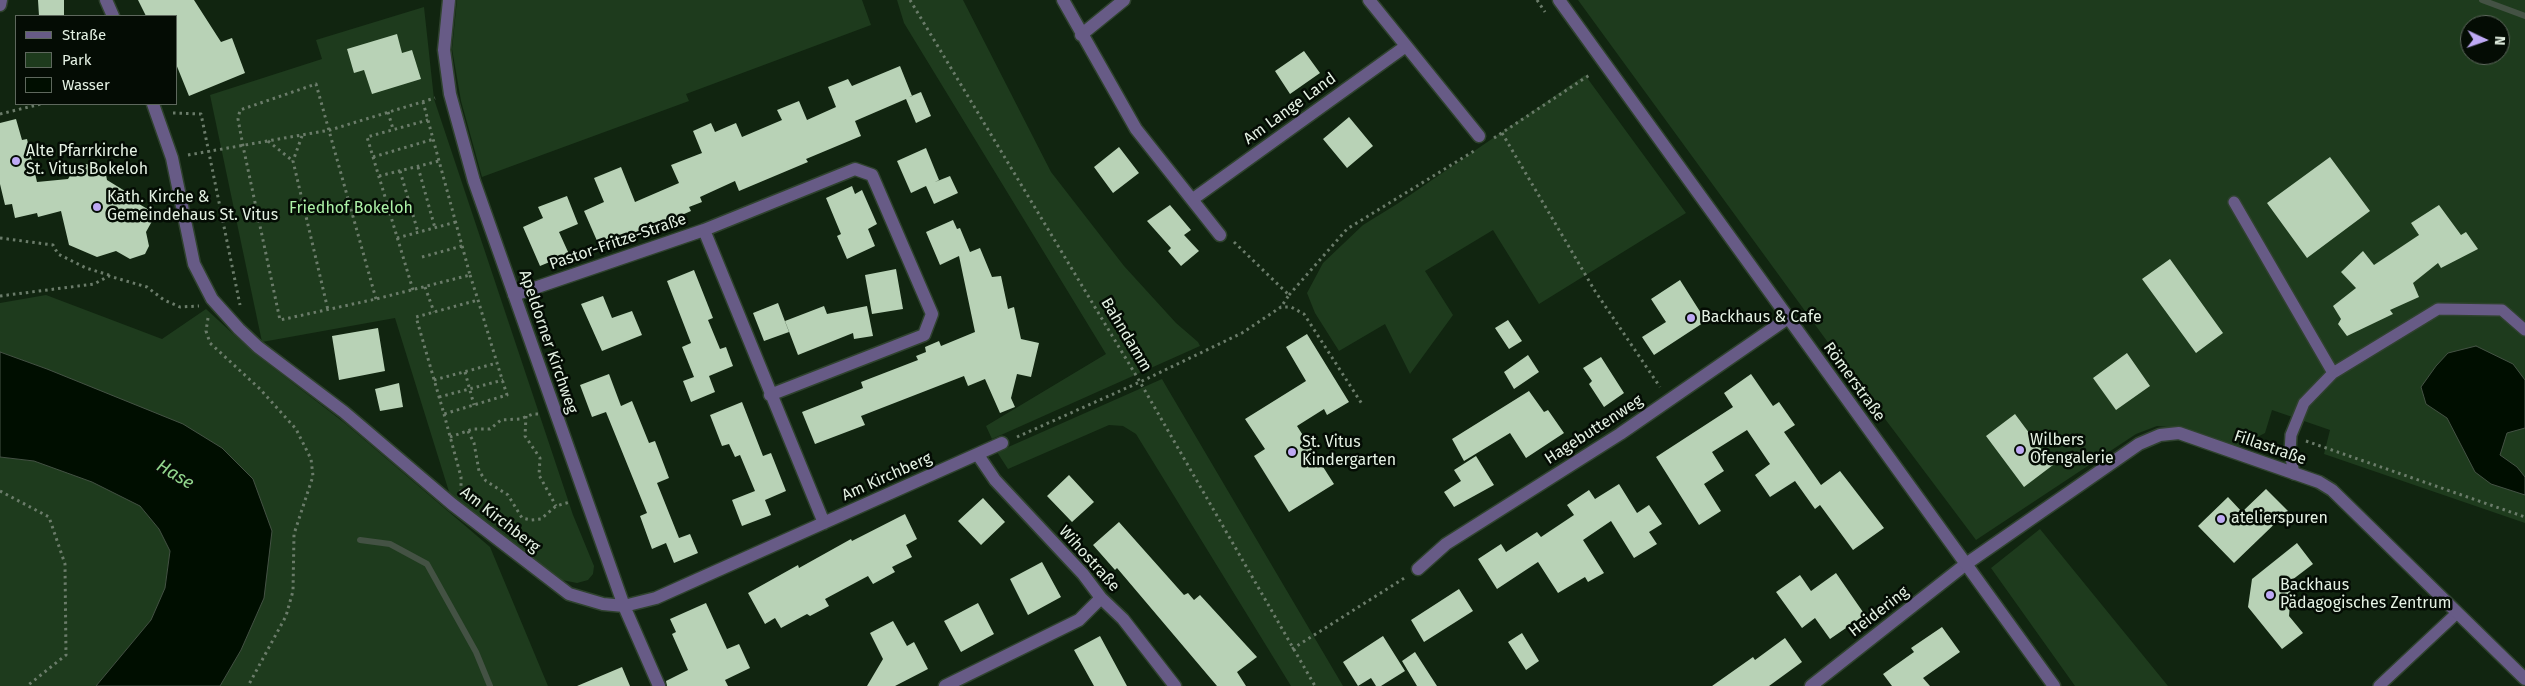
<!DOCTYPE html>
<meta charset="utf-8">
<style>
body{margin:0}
#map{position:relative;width:2525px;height:686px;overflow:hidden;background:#112510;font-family:"Fira Sans",sans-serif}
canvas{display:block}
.legend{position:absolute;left:15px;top:15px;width:162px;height:90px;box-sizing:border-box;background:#040c04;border:1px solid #5e685d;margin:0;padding:6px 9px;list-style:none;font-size:15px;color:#e4f1e3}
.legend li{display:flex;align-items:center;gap:10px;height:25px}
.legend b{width:25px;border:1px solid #5e685d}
.north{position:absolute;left:2460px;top:15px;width:50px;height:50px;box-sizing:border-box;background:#040c04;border:1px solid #5e685d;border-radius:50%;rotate:93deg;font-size:14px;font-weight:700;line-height:20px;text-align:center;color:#e4f1e3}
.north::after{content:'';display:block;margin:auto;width:18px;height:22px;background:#bea9f4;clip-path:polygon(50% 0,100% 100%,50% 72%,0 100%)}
</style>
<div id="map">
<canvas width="2525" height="686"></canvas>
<ul class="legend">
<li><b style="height:6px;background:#675b86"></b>Straße</li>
<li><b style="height:14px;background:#1e3b1d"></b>Park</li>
<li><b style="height:14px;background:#000e00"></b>Wasser</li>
</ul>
<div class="north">N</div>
</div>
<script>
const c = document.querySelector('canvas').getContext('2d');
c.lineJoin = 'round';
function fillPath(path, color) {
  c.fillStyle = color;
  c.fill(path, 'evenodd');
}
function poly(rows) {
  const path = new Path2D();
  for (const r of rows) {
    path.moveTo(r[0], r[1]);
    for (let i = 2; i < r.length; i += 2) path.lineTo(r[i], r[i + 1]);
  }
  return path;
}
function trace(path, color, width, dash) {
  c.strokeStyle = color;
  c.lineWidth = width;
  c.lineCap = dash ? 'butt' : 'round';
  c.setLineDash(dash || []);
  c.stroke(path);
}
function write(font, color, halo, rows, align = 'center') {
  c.font = font + ' "Fira Sans",sans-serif';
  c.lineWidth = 5;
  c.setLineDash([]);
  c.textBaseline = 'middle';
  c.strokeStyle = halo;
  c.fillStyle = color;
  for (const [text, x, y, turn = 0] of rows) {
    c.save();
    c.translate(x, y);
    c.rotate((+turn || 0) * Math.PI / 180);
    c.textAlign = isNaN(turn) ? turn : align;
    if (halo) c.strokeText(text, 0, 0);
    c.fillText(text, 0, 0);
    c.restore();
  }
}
fillPath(poly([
 [457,0,862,0,871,25,686,94,689,101,482,177,461,101,452,49],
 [897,0,963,0,1051,172,1124,266,1176,323,1198,342,1200,346,992,439,986,426,1106,354,904,23],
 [1578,0,2525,0,2525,523,2324,454,2330,430,2272,410,2265,433,2238,447,2179,428,2157,426,2136,434,1976,540,1843,363],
 [2470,25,2500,25,2500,55,2470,55],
 [424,7,434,99,573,515,594,566,593,574,588,580,577,583,562,580,545,571,450,495,395,318,262,342,210,95,322,59,316,40],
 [1585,75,1686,213,1539,304,1493,230,1425,271,1453,315,1410,374,1385,324,1339,351,1315,313,1307,293,1323,263,1363,225,1397,204],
 [46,295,162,339,206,309,254,353,346,424,490,547,548,686,220,686,241,650,264,598,47,369,0,352,0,303],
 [1162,379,1166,386,1343,686,1291,686,1136,434,1123,426,1109,425,1008,469,997,452],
 [0,457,34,461,92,482,140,506,159,529,170,551,165,588,151,620,96,686,0,686],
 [2040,529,2168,686,2075,686,1991,568]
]), '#1e3b1d');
const water = poly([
 [2476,346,2513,364,2525,380,2525,428,2507,433,2500,455,2517,467,2525,477,2525,495,2491,484,2475,472,2447,418,2426,404,2421,387,2436,366,2448,353,2476,346],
 [0,352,47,369,183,424,222,448,253,479,272,531,264,598,241,650,220,686,96,686,151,620,165,588,170,551,159,529,140,506,92,482,34,461,0,457,0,352]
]);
fillPath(water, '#000e00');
trace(water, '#445244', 1);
trace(poly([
 [2482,0,2525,16],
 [360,540,390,544,427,564,476,652,490,686]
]), '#445244', 6);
fillPath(poly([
 [38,0,64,0,64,16,39,16],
 [138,0,194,0,221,42,232,38,245,73,189,96,176,64,176,16,146,16],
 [397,34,402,53,412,50,421,79,372,94,364,70,354,73,347,49],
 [1304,51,1320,73,1290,94,1275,71],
 [900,66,912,96,909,97,921,92,931,116,916,123,906,99,855,121,861,136,806,159,808,162,739,191,735,181,700,197,702,202,689,207,691,211,601,250,584,211,604,202,594,178,621,167,635,202,679,183,671,165,702,153,693,131,711,123,715,132,736,123,742,137,782,120,777,110,799,101,807,120,836,107,828,87,848,79,852,86],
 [1349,117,1373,146,1347,168,1323,139],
 [16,119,22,140,27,139,37,182,68,179,76,166,87,164,106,175,107,180,133,196,134,201,156,214,146,232,149,246,145,254,130,259,116,251,97,257,69,245,61,211,38,217,37,213,15,218,12,204,5,205,0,184,0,123],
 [1119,147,1139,173,1113,193,1094,167],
 [926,148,939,180,935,182,950,176,958,193,934,204,926,186,911,193,897,161],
 [2330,157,2370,211,2307,258,2267,203],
 [852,186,855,194,862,190,877,224,868,229,875,246,847,259,837,236,841,234,826,198],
 [567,196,578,224,559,232,569,254,540,266,523,227,543,218,538,207],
 [1170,205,1191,230,1184,235,1199,251,1181,266,1168,251,1171,248,1147,221],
 [2439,205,2461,235,2466,232,2478,249,2441,268,2438,263,2413,283,2419,297,2390,310,2393,314,2347,336,2338,324,2341,319,2333,306,2356,288,2341,272,2363,251,2374,265,2419,235,2411,223],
 [953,220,957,229,960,228,970,252,980,248,992,277,1001,276,1008,309,1014,307,1021,339,1039,343,1031,377,1017,374,1011,398,1015,407,1000,413,985,379,968,386,964,376,861,416,865,425,815,444,802,412,863,388,861,382,918,360,916,356,926,352,925,347,939,341,941,346,975,332,959,256,940,265,926,232],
 [2170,259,2223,333,2196,353,2142,279],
 [896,269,903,309,872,314,865,275],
 [694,270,713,318,708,320,720,349,726,347,733,366,709,376,715,392,691,402,683,381,694,377,682,347,691,343,667,281],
 [1680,280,1706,321,1654,355,1642,337,1666,322,1651,299],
 [603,296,612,318,632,311,642,335,602,351,581,304],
 [778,303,789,332,764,341,753,313],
 [824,306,827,314,867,306,873,336,854,339,853,333,798,355,785,321],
 [1508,320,1522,341,1509,349,1495,328],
 [378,328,385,371,339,380,332,336],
 [1307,334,1349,402,1327,415,1324,409,1297,426,1334,484,1289,512,1254,456,1265,449,1245,419,1306,381,1286,347],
 [2127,353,2150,386,2116,410,2093,378],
 [1528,355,1539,372,1514,389,1504,372],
 [1601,357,1624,393,1604,407,1589,384,1592,381,1583,368],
 [609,374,621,406,632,401,649,443,655,441,669,478,657,483,679,538,690,534,698,553,674,563,666,543,652,549,640,516,647,513,606,412,592,417,580,385],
 [1751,374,1773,406,1779,402,1795,425,1784,432,1821,485,1840,471,1884,528,1853,550,1820,505,1815,509,1795,481,1770,497,1755,475,1770,464,1747,430,1712,452,1724,471,1704,484,1721,511,1699,525,1656,457,1733,407,1724,393],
 [399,383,403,407,380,411,375,389],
 [1529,391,1544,412,1548,410,1564,433,1526,458,1510,433,1464,461,1452,439],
 [742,402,763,456,771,453,786,491,765,500,771,515,742,526,732,500,755,491,740,455,735,457,729,444,722,446,710,415],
 [2015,414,2053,465,2024,487,1986,436],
 [1476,456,1494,485,1454,507,1444,492,1461,481,1454,470],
 [1069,475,1094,502,1072,522,1047,496],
 [1619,484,1637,513,1649,505,1662,524,1649,532,1657,544,1634,558,1611,521,1583,540,1604,573,1588,582,1585,577,1558,593,1538,562,1497,589,1478,559,1501,544,1506,552,1537,532,1541,537,1574,515,1567,505,1589,490,1595,499],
 [2266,489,2288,511,2234,563,2198,526,2228,497,2242,512],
 [983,498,1005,522,981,545,958,521],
 [905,514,917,539,906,545,912,557,892,567,895,572,873,584,868,576,825,599,829,606,810,616,807,614,781,628,775,618,765,624,748,593,798,565,799,568,851,539,852,541],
 [1119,522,1184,595,1188,593,1194,600,1200,595,1257,657,1237,672,1246,686,1217,686,1117,568,1115,570,1093,545],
 [2297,543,2313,564,2292,580,2289,616,2303,633,2282,649,2248,607,2252,579],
 [1042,562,1061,597,1028,615,1010,579],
 [1836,573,1865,615,1830,639,1815,618,1802,628,1776,592,1800,575,1811,591],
 [1459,589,1473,611,1424,642,1411,620],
 [706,603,727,649,739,644,750,668,725,680,728,686,667,686,666,681,688,670,672,634,676,632,670,619],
 [978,603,994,634,961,652,944,621],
 [893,621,907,646,914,642,928,669,895,686,867,686,883,659,870,633],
 [1942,627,1960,652,1923,678,1930,686,1892,686,1883,674,1914,652,1911,648],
 [1522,633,1539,661,1526,670,1508,642],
 [1100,636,1127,686,1094,686,1074,650],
 [1383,636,1405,671,1381,686,1376,686,1371,678,1358,686,1343,662],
 [1785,638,1802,662,1769,686,1712,686,1753,657,1755,660],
 [1415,652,1437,686,1417,686,1402,661],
 [622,667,630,686,577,686]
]), '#b8d2b6');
const service = poly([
 [2234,202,2333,373,2304,403,2291,435,2290,452,2294,474],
 [2333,373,2438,309,2502,310,2525,330],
 [2379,686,2457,613]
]);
const minor = poly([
 [106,0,113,16],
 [449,0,444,50,450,94,474,181,624,606,659,686],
 [1063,0,1136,129,1220,235],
 [1369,0,1479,136],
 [1081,35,1124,0],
 [153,104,172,158,194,264,212,299,239,329,258,347,344,412,452,504,569,594,603,604,624,606,656,598,1002,443],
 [1193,199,1406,46],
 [704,230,824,523],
 [514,295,704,230,855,169,872,175,932,314,924,335,770,395],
 [978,455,995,480,1083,574,1101,598,1123,619,1175,686],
 [1418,569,1446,544,1620,434,1788,318],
 [945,686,1079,620,1101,598],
 [1811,686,1966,564,2139,444,2160,435,2179,433,2319,482,2332,490,2525,679]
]);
const tertiary = poly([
 [1559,0,2054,686],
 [0,5,1,0]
]);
trace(service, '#2f422e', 14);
trace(minor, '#2f422e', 15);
trace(tertiary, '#2f422e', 15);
trace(poly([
 [910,0,1140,382,1315,686],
 [1537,0,1545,12],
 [388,112,393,129],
 [173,113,201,114,240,305],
 [0,114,41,104],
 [1502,133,1595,291,1660,387],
 [302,136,293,161,328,310],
 [1494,138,1591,74],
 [268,141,293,161],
 [188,155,330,130,435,98],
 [373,157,434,139],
 [418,167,435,228],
 [400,171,418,232],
 [379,176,439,161],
 [0,238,53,245,58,254,86,268,109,275],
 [397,238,456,222],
 [1234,242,1289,295,1281,307],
 [422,257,462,246],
 [470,275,478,300,497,363,507,395,444,414,416,317,478,300],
 [425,287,434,312],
 [413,290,367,137,428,120],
 [1289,295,1347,229,1474,151],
 [0,296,94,284,109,276,147,287,164,300,180,307,199,306],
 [376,299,316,84,240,110,238,119,243,146,280,320,376,299,470,275,423,102],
 [208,318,206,331,210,343,260,389,296,429,311,459,313,476,294,534,293,591,286,616,248,686],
 [465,372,474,405],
 [434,380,497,363],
 [439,397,503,380],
 [444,414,461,477,461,491],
 [526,416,525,436,540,458,539,475,556,506],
 [468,431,474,443,479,471,486,481,508,495,522,518,531,520,541,519,556,506,570,502],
 [450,437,473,429,490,429,501,420,520,419,533,414,540,414],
 [1017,437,1140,382,1242,333,1281,307,1291,307,1304,314,1362,404],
 [2306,441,2525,517],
 [0,491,49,517,65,564,66,655,27,686],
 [1292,649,1406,577]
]), '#6b7c6a', 3, [2.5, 4]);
trace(service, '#675b86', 11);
trace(minor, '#675b86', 12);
trace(tertiary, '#675b86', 12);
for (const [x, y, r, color] of [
 [16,161,5,"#bea9f4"],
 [97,207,5,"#bea9f4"],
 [1691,318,5,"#bea9f4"],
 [2020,450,5,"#bea9f4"],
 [1292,452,5,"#bea9f4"],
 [2221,519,5,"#bea9f4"],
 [2270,595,5,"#bea9f4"]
]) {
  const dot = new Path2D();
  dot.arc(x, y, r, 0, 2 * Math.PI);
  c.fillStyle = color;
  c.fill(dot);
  trace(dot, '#040c04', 2);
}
write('16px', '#e4f1e3', '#040c04', [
 ["Am Lange Land",1290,109,-36],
 ["Pastor-Fritze-Straße",618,242,-19],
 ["Bahndamm",1126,335,59],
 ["Apeldorner Kirchweg",548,342,71],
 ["Römerstraße",1854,382,54],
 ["Hagebuttenweg",1594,430,-33],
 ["Fillastraße",2270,448,19],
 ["Am Kirchberg",887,477,-24],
 ["Am Kirchberg",500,520,38],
 ["Wihostraße",1089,559,48],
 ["Heidering",1879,612,-38]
]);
write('16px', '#e4f1e3', '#040c04', [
 ["Alte Pfarrkirche",26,152],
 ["St. Vitus Bokeloh",26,170],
 ["Kath. Kirche &",107,198],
 ["Gemeindehaus St. Vitus",107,216],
 ["Backhaus & Cafe",1701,318],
 ["Wilbers",2030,441],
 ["Ofengalerie",2030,459],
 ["St. Vitus",1302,443],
 ["Kindergarten",1302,461],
 ["atelierspuren",2231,519],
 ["Backhaus",2280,586],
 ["Pädagogisches Zentrum",2280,604]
], 'left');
write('16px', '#acf2a7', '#040c04', [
 ["Friedhof Bokeloh",351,209]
]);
write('italic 18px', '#92d68d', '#040c04', [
 ["Hase",175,475,31]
]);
</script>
